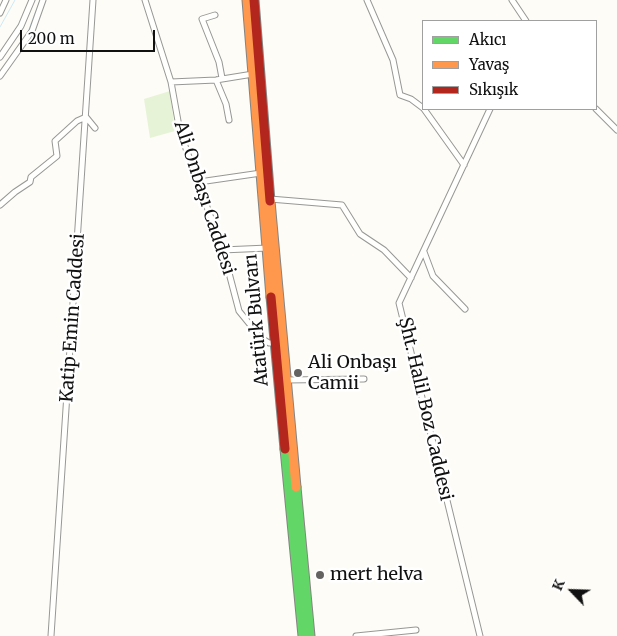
<!DOCTYPE html>
<html>
<head>
<meta charset="utf-8">
<style>
  body { margin:0 }
  #map { position:relative; width:617px; height:636px; overflow:hidden; background:#fdfcf7; font-family:Merriweather,serif }
  canvas { display:block }
  .legend { position:absolute; left:422px; top:20px; width:175px; height:90px; box-sizing:border-box; background:#fff; border:1px solid #a0a0a0; margin:0; padding:6px 9px; list-style:none; font-size:15px; color:#111 }
  .legend li { display:flex; align-items:center; gap:10px; height:25px }
  .legend b { width:25px; border:1px solid #a0a0a0 }
  .north { position:absolute; left:547px; top:566px; width:50px; height:50px; -webkit-text-stroke:4px #fff; paint-order:stroke; rotate:294deg; font-size:14px; font-weight:700; line-height:20px; text-align:center; color:#111 }
  .north::after { content:''; display:block; margin:auto; width:18px; height:22px; background:#111; clip-path:polygon(50% 0,100% 100%,50% 72%,0 100%) }
  .scale { position:absolute; left:20px; top:30px; width:135px; height:22px; box-sizing:border-box; border:2px solid #111; border-top:0; padding-left:6px; font-size:15px; line-height:18px; white-space:nowrap; color:#111; -webkit-text-stroke:4px #fff; paint-order:stroke }
</style>
</head>
<body>
<div id="map">
<canvas width="617" height="636"></canvas>
<ul class="legend">
<li><b style="height:6px;background:#63d668"></b>Akıcı</li>
<li><b style="height:6px;background:#ff974d"></b>Yavaş</li>
<li><b style="height:6px;background:#b3261e"></b>Sıkışık</li>
</ul>
<div class="north">K</div>
<div class="scale">200 m</div>
</div>
<script>
const ctx = document.querySelector('canvas').getContext('2d');
ctx.lineJoin = 'round';
function fill(path, color) { ctx.fillStyle = color; ctx.fill(path, 'evenodd'); }
function trace(path, color, width, dash) { ctx.strokeStyle = color; ctx.lineWidth = width; ctx.lineCap = dash ? 'butt' : 'round'; ctx.setLineDash(dash || []); ctx.stroke(path); }
function write(font, color, halo, rows, align = 'center') {
  ctx.font = font + ' Merriweather,serif'; ctx.lineWidth = 5; ctx.setLineDash([]); ctx.textBaseline = 'middle'; ctx.strokeStyle = halo; ctx.fillStyle = color; for (const [text, x, y, turn = 0] of rows) {
    ctx.save(); ctx.translate(x, y); ctx.rotate((+turn || 0) * Math.PI / 180); ctx.textAlign = isNaN(turn) ? turn : align; if (halo) ctx.strokeText(text, 0, 0); ctx.fillText(text, 0, 0); ctx.restore();
  }
}
const green = new Path2D(`
  M 170,91 L 175,131 L 150,138 L 144,99 Z`);
const stream = new Path2D(`
  M 0,27 L 15,0
  M 28,32 L 40,0`);
const street = new Path2D(`
  M 145,0 L 171,82 L 180,132 L 224,254 L 239,311 L 261,338 L 269,343 L 276,343
  M 367,0 L 393,60 L 400,95 L 411,99 L 423,108
  M 512,0 L 526,21
  M 0,13 L 6,0
  M 215,15 L 202,19 L 219,62 L 222,78
  M 0,57 L 21,26 L 32,0
  M 0,76 L 32,31 L 43,0
  M 216,80 L 226,104 L 229,120
  M 171,82 L 216,80 L 253,74
  M 424,109 L 464,165
  M 596,109 L 617,130
  M 199,182 L 261,173
  M 270,199 L 342,205 L 360,234 L 384,250 L 411,278
  M 0,205 L 15,192 L 30,182 L 31,177 L 57,156 L 55,141 L 77,121 L 86,117 L 95,128
  M 222,250 L 268,248
  M 424,252 L 433,276 L 465,309
  M 286,380 L 364,379
  M 51,636 L 93,0
  M 356,636 L 416,630
  M 480,636 L 399,303 L 490,109`);
const fast = new Path2D(`
  M 285,449 L 303,636
  M 296,487 L 310,636`);
const slow = new Path2D(`
  M 247,0 L 271,297
  M 270,201 L 296,487`);
const jam = new Path2D(`
  M 254,0 L 270,201
  M 271,297 L 285,449`);
const markers = [
  [298,373,5,"#646362"],
  [320,575,5,"#646362"]
];
const streetNames = [
  ["Ali Onbaşı Caddesi",204,198,72],
  ["Katip Emin Caddesi",73,318,-86],
  ["Atatürk Bulvarı",257,320,-95],
  ["Şht. Halil Boz Caddesi",425,409,77]
];
const poiNames = [
  ["Ali Onbaşı",308,363],
  ["Camii",308,384],
  ["mert helva",330,575]
];
fill(green, '#e7f3d7');
trace(stream, '#cde8f7', 1);
trace(street, '#979795', 7);
trace(fast, '#858482', 11);
trace(slow, '#858482', 11);
trace(jam, '#858482', 11);
trace(street, '#fffffe', 5);
trace(fast, '#63d668', 9);
trace(slow, '#ff974d', 9);
trace(jam, '#b3261e', 9);
for (const [x, y, r, color] of markers) { const dot = new Path2D(); dot.arc(x, y, r, 0, 2 * Math.PI); ctx.fillStyle = color; ctx.fill(dot); trace(dot, '#fff', 2); }
write('18px', '#111', '#fff', streetNames);
write('18px', '#111', '#fff', poiNames, 'left');
</script>
</body>
</html>
